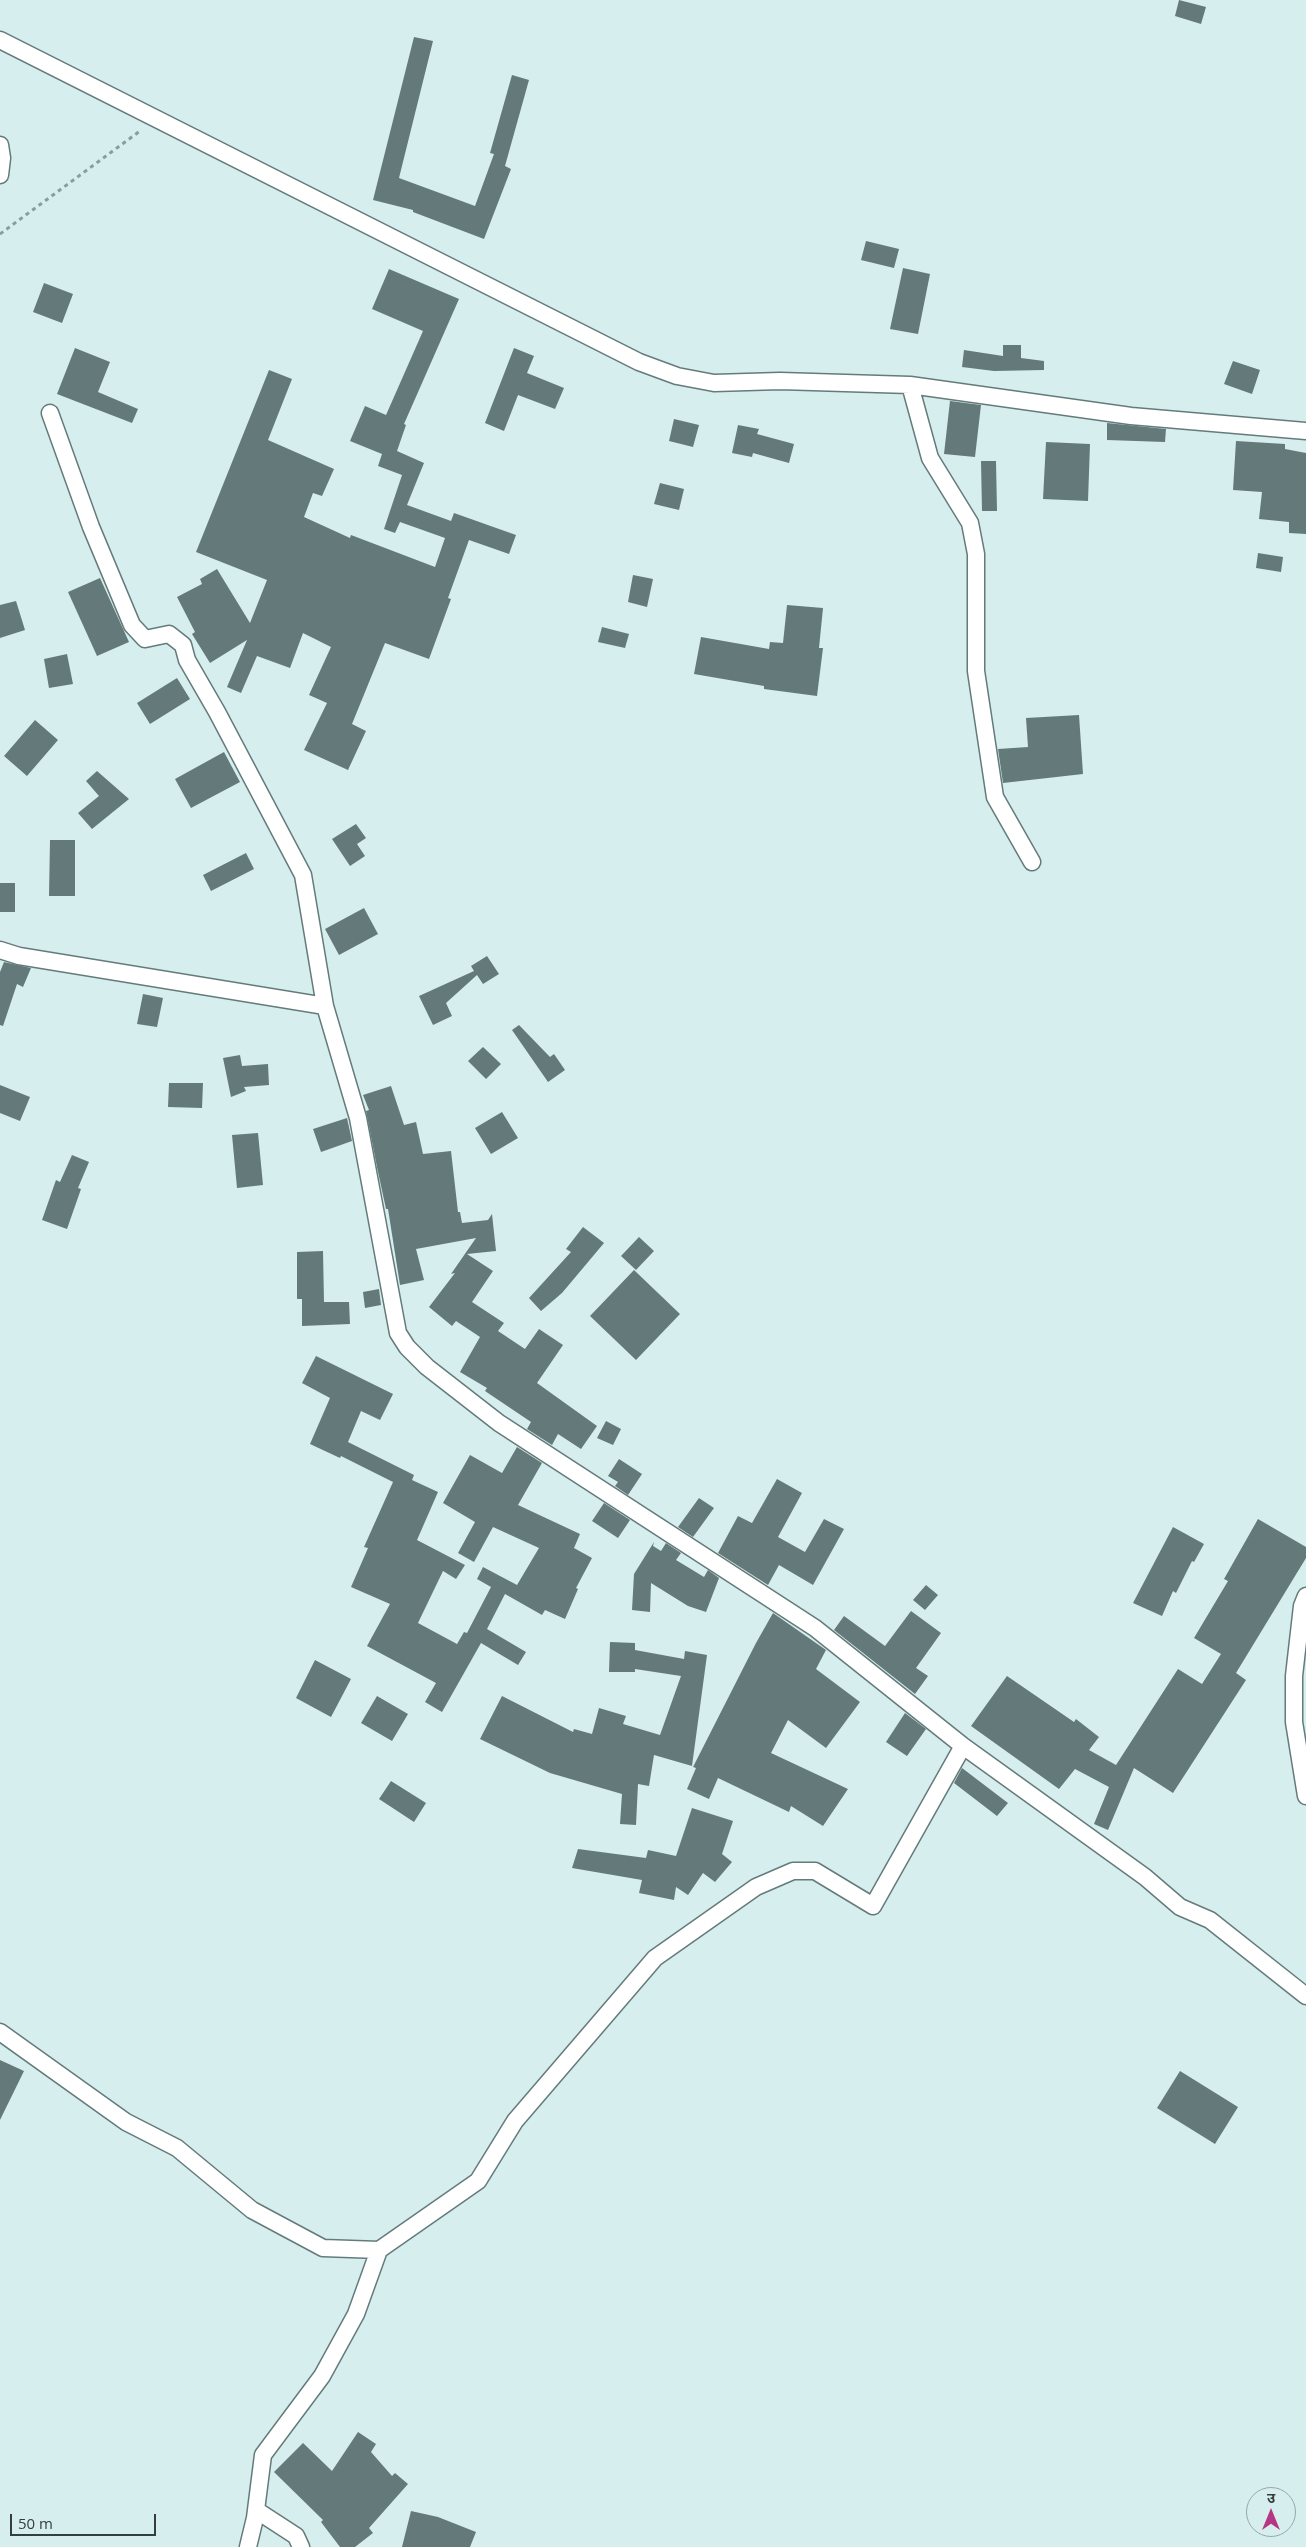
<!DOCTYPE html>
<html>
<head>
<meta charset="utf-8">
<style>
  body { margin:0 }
  #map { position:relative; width:1306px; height:2547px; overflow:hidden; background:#d6eeee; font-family:"Open Sans","Noto Sans Devanagari",sans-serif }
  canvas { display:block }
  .north { position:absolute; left:1246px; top:2487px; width:50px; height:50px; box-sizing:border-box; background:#d6eeee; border:1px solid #96a8a8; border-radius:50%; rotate:0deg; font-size:14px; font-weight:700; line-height:20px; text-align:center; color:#353e3e }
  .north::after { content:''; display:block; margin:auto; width:18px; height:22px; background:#b63683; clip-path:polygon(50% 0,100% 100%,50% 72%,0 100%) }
  .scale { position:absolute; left:10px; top:2514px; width:146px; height:22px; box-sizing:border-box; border:2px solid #353e3e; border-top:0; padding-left:6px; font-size:15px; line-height:18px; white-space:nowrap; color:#353e3e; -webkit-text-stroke:4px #d6eeee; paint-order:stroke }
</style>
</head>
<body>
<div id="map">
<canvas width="1306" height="2547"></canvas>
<div class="north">उ</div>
<div class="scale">50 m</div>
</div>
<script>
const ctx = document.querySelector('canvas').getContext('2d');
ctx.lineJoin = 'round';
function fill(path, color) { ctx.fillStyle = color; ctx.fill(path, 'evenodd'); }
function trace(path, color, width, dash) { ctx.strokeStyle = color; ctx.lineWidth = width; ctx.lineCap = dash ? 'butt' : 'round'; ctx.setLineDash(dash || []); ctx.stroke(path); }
const building = new Path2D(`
  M 1179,0 L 1206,7 L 1201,24 L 1175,16 Z
  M 414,37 L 433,41 L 399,178 L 475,206 L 494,154 L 490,153 L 512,75 L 529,80 L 505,166 L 511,169 L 484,239 L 413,212 L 413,210 L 373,200 Z
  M 866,241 L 899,249 L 894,268 L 861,260 Z
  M 903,268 L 930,274 L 918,334 L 890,329 Z
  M 389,269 L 459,299 L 404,424 L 406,425 L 397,451 L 424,463 L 407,505 L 451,521 L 454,513 L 516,535 L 509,554 L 469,540 L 448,598 L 451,599 L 429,659 L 385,643 L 352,724 L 366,731 L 348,770 L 304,750 L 327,703 L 309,695 L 331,647 L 303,633 L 290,668 L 257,656 L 241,693 L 227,687 L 247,640 L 210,663 L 192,634 L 195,632 L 177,597 L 202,584 L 200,579 L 217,569 L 250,623 L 267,580 L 196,552 L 269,370 L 292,379 L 268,440 L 334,469 L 322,496 L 313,493 L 304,517 L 350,538 L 351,535 L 435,567 L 445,538 L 400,522 L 395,533 L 384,529 L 402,475 L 378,466 L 382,454 L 350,441 L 365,406 L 386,415 L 423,331 L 372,309 Z
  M 44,283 L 73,294 L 62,323 L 33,312 Z
  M 1003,345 L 1021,345 L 1021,358 L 1044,361 L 1044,370 L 994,371 L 962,367 L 964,350 L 1003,356 Z
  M 75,348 L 110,362 L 98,392 L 138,409 L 132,423 L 57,394 Z
  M 514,348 L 534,356 L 527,373 L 564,388 L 555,409 L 518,395 L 504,431 L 485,423 Z
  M 1233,361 L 1260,370 L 1252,394 L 1224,384 Z
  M 950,401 L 981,405 L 975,457 L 944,454 Z
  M 674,419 L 699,425 L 693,447 L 669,441 Z
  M 1107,423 L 1166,429 L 1165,442 L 1107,440 Z
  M 738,425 L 759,429 L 757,434 L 794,444 L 789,463 L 753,453 L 752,457 L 732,453 Z
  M 1236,441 L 1285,444 L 1285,449 L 1306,453 L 1306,534 L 1289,533 L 1289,522 L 1259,519 L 1262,492 L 1233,490 Z
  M 1046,442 L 1090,444 L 1088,501 L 1043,499 Z
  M 981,461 L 996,461 L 997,511 L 982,511 Z
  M 660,483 L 684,489 L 679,510 L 654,504 Z
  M 1258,553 L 1283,557 L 1281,572 L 1256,568 Z
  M 633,575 L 653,579 L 647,607 L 628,602 Z
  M 100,578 L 129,642 L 97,656 L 68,592 Z
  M 16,601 L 25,630 L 0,638 L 0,605 Z
  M 787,605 L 823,608 L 819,648 L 823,648 L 817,696 L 764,689 L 764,686 L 694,674 L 701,637 L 769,649 L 770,642 L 783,643 Z
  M 602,627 L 629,634 L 625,648 L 598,642 Z
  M 67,654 L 73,684 L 49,688 L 44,659 Z
  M 177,678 L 190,699 L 150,724 L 137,703 Z
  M 1079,715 L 1083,774 L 1003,783 L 998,749 L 1028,747 L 1026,718 Z
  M 35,720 L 58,740 L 27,776 L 4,756 Z
  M 224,752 L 240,782 L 191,808 L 175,779 Z
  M 97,771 L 129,799 L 92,829 L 78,813 L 99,796 L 86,781 Z
  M 356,824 L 366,838 L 357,844 L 365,856 L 350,866 L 332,839 Z
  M 50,840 L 75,840 L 75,896 L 49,896 Z
  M 246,853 L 254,869 L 211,891 L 203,875 Z
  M 0,883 L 15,883 L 15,912 L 0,912 Z
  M 364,908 L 378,934 L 339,955 L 325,929 Z
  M 487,956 L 499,974 L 483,984 L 477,975 L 446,1003 L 452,1016 L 433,1025 L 419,996 L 474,971 L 471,966 Z
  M 4,962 L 31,968 L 23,987 L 17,984 L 3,1026 L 0,1025 L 0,972 Z
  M 143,994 L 163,998 L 157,1027 L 137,1024 Z
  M 519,1025 L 550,1057 L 554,1054 L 565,1070 L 548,1082 L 512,1030 Z
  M 483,1047 L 501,1064 L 486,1079 L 468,1061 Z
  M 240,1055 L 242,1066 L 268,1064 L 269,1085 L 244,1087 L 246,1091 L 231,1097 L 223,1058 Z
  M 169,1083 L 203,1083 L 202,1108 L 168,1107 Z
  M 0,1085 L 30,1097 L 20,1121 L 0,1113 Z
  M 391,1086 L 404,1125 L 416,1122 L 423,1154 L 451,1151 L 458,1212 L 460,1212 L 462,1223 L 488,1220 L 492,1214 L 496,1251 L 467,1254 L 493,1271 L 472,1302 L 504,1323 L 498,1331 L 525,1349 L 539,1329 L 563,1345 L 537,1383 L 597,1426 L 581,1449 L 558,1434 L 552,1445 L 527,1429 L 531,1422 L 485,1391 L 487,1388 L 460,1372 L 480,1337 L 456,1321 L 452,1326 L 429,1307 L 455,1273 L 451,1274 L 476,1238 L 416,1249 L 424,1280 L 400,1285 L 388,1209 L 386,1209 L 377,1167 L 366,1111 L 369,1110 L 363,1095 Z
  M 502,1112 L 518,1138 L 491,1154 L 475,1128 Z
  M 347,1118 L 352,1141 L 321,1152 L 313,1129 Z
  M 258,1133 L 263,1185 L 237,1188 L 232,1135 Z
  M 72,1155 L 89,1162 L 78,1188 L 81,1189 L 67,1229 L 42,1220 L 56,1180 L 60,1182 Z
  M 583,1227 L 604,1243 L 562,1293 L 541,1311 L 529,1298 L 571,1252 L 566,1249 Z
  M 639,1237 L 654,1251 L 636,1270 L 621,1256 Z
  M 323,1251 L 324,1302 L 349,1302 L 350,1324 L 302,1326 L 302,1299 L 297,1299 L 297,1252 Z
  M 634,1270 L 680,1314 L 636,1360 L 590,1316 Z
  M 379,1289 L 381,1305 L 365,1308 L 363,1292 Z
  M 316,1356 L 393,1394 L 380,1420 L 361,1411 L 348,1442 L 414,1475 L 412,1480 L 438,1492 L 417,1540 L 465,1565 L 456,1579 L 443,1571 L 418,1623 L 457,1644 L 464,1632 L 467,1633 L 491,1587 L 477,1579 L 483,1567 L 517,1585 L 539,1548 L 493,1527 L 474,1562 L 458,1553 L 475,1522 L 443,1503 L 470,1455 L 502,1473 L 517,1447 L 542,1463 L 518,1505 L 580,1534 L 574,1548 L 592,1558 L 576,1588 L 578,1589 L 565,1619 L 545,1610 L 542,1615 L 505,1594 L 487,1629 L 526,1652 L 518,1665 L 481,1643 L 442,1712 L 425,1702 L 436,1683 L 367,1646 L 390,1604 L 351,1587 L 368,1548 L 364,1547 L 393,1482 L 341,1456 L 340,1458 L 310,1444 L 330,1398 L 302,1383 Z
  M 606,1421 L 621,1429 L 613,1445 L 597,1438 Z
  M 619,1459 L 642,1474 L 628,1495 L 615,1486 L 618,1482 L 608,1476 Z
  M 777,1479 L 802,1493 L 778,1537 L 805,1552 L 824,1519 L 844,1529 L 813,1585 L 779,1565 L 768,1585 L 718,1553 L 738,1516 L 752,1523 Z
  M 699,1498 L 714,1508 L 693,1537 L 678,1527 Z
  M 604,1503 L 630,1520 L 618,1538 L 592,1521 Z
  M 1258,1519 L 1306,1547 L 1306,1558 L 1236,1673 L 1246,1680 L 1173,1793 L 1134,1768 L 1108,1830 L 1094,1824 L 1109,1787 L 1075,1769 L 1059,1789 L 971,1726 L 1007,1676 L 1074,1722 L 1076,1719 L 1099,1737 L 1089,1750 L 1116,1765 L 1178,1669 L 1202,1684 L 1221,1654 L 1194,1638 L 1228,1581 L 1224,1579 Z
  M 1173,1527 L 1204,1544 L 1194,1562 L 1192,1561 L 1176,1593 L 1173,1591 L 1162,1616 L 1133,1603 Z
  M 654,1542 L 653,1546 L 661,1551 L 666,1543 L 681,1553 L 676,1560 L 704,1577 L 708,1570 L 719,1578 L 706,1612 L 688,1606 L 651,1583 L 650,1612 L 632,1610 L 634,1574 Z
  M 926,1585 L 938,1595 L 925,1610 L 913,1600 Z
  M 911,1611 L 941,1633 L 916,1668 L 928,1676 L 915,1694 L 834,1630 L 844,1616 L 885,1646 Z
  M 773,1613 L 826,1650 L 816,1669 L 860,1702 L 826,1748 L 788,1720 L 771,1753 L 848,1789 L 823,1826 L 791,1806 L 789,1812 L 718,1778 L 709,1799 L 687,1789 L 696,1768 L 693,1767 L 756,1643 Z
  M 610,1642 L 635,1643 L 635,1650 L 684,1659 L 685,1651 L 707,1655 L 692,1766 L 654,1755 L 649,1786 L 638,1784 L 636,1825 L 620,1824 L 622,1794 L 550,1773 L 480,1739 L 502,1696 L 573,1732 L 574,1729 L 592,1734 L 599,1708 L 626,1716 L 623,1724 L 660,1735 L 681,1676 L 635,1669 L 635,1672 L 609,1672 Z
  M 315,1660 L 351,1679 L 331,1717 L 296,1698 Z
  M 377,1696 L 408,1714 L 392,1741 L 361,1723 Z
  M 905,1713 L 926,1729 L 907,1756 L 886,1742 Z
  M 962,1768 L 1008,1803 L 997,1816 L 954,1783 Z
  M 391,1781 L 426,1803 L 414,1822 L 379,1799 Z
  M 692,1808 L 733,1821 L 722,1854 L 732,1862 L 715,1882 L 703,1873 L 688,1895 L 676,1887 L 674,1900 L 639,1893 L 642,1880 L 572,1868 L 578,1849 L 646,1858 L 648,1850 L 676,1856 Z
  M 0,2060 L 24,2071 L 0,2120 Z
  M 1180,2071 L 1238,2107 L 1215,2144 L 1157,2108 Z
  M 358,2432 L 376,2444 L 371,2452 L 392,2476 L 395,2473 L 408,2484 L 369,2528 L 373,2533 L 355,2547 L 340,2547 L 321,2522 L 323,2520 L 274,2472 L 303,2443 L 332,2471 Z
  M 411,2511 L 438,2517 L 476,2532 L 470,2547 L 402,2547 Z`);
const path = new Path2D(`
  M 0,234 L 140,131`);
const minor = new Path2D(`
  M 0,40 L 639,362 L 677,376 L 714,383 L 780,381 L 910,385 L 1131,416 L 1306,431
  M 0,145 L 2,158 L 0,175
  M 910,385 L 930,458 L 970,523 L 976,554 L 976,671 L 995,797 L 1032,862
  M 50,413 L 91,527 L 132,625 L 145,639 L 169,634 L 183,645 L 187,660 L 217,712 L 303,875 L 325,1006 L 358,1118 L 398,1333 L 407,1347 L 427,1367 L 499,1423 L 815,1628 L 963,1746 L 1145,1877 L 1180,1907 L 1210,1920 L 1306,1996
  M 0,950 L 19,956 L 325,1006
  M 1306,1596 L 1302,1606 L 1294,1676 L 1294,1722 L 1306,1796
  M 0,2032 L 126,2122 L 177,2148 L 252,2210 L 323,2248 L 379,2250
  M 256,2510 L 296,2536 L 301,2547
  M 248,2547 L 255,2518 L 263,2455 L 322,2376 L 356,2314 L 379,2250 L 478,2181 L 515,2121 L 655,1958 L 756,1887 L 793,1871 L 815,1871 L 873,1906 L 963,1746`);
fill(building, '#647a7a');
trace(minor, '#657b7b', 19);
trace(path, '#8b9c9c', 3, [4, 4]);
trace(minor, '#fff', 16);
</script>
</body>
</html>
